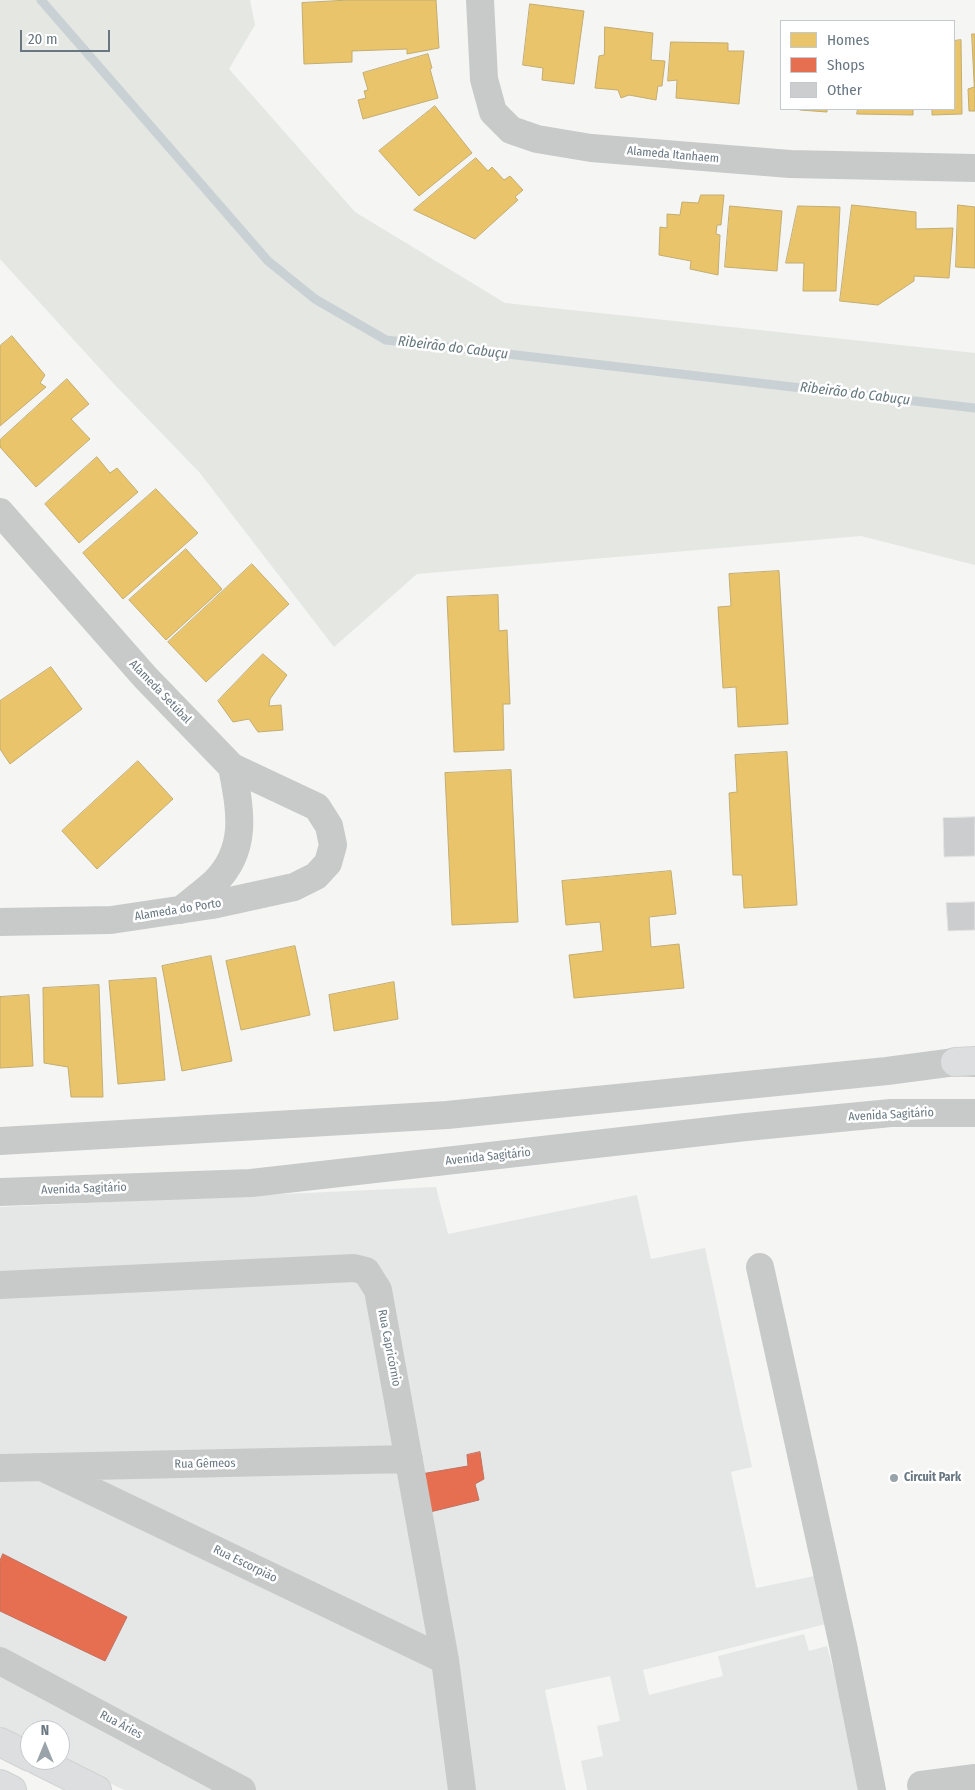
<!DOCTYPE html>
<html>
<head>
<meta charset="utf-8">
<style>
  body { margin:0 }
  #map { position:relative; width:975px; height:1790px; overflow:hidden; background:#f5f5f4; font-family:"Fira Sans Condensed",sans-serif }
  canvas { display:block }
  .legend { position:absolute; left:780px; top:20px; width:175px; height:90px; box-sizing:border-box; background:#fff; border:1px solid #c3c9cd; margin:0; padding:6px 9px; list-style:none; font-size:15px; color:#687782 }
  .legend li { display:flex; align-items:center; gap:10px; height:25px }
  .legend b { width:25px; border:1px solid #c3c9cd }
  .north { position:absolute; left:20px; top:1720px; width:50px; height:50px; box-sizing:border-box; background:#fff; border:1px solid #c3c9cd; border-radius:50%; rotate:0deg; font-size:14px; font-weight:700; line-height:20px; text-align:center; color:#687782 }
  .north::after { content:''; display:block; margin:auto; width:18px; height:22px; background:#99a3aa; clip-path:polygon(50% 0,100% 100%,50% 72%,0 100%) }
  .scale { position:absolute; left:20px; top:30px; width:90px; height:22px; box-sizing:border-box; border:2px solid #687782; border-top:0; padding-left:6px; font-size:15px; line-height:18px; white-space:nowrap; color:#687782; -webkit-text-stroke:4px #fff; paint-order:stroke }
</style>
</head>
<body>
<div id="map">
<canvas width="975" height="1790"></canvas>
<ul class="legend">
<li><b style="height:14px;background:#e9c46a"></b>Homes</li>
<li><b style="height:14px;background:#e76f51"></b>Shops</li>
<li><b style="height:14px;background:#cccdce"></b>Other</li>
</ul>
<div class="north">N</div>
<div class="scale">20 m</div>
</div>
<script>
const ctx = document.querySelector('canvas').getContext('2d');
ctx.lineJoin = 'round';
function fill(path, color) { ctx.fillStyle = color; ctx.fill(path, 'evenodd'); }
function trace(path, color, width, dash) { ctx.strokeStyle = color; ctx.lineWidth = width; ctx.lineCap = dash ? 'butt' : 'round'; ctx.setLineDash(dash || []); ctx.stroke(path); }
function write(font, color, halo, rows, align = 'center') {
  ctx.font = font + ' "Fira Sans Condensed",sans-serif'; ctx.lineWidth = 5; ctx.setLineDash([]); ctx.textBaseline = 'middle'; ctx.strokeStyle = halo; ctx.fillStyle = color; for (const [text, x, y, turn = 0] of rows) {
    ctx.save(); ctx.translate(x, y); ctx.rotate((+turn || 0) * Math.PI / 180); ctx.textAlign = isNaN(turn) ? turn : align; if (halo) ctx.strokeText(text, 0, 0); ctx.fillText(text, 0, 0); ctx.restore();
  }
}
const built = new Path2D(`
  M 436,1187 L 448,1234 L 637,1195 L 651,1259 L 705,1248 L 752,1467 L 731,1472 L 756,1588 L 819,1575 L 826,1624 L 643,1670 L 649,1695 L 723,1676 L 718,1656 L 804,1634 L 809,1651 L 827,1646 L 865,1790 L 587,1790 L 581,1761 L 603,1756 L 597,1726 L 620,1721 L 610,1676 L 545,1690 L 566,1790 L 124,1790 L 60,1759 L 60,1730 L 30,1730 L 30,1744 L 0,1729 L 0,1207 Z`);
const green = new Path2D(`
  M 0,0 L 250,0 L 255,25 L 229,69 L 355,212 L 505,303 L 975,353 L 975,565 L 861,536 L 417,574 L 334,647 L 200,473 L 114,384 L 0,259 Z`);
const homes = new Path2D(`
  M 349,0 L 436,0 L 439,48 L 407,54 L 407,49 L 352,51 L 352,62 L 304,64 L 302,3 Z
  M 530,4 L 584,11 L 574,84 L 542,80 L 543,68 L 523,65 Z
  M 605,27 L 653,33 L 651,60 L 665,61 L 662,86 L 658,86 L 656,100 L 629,95 L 621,98 L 618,90 L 595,88 L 599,56 L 604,55 Z
  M 972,34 L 975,34 L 975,111 L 969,111 L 968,89 L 974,87 Z
  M 961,40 L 962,114 L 932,115 L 932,109 L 954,109 L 954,41 Z
  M 671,42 L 728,43 L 728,51 L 744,51 L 739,104 L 676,98 L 677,80 L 668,81 Z
  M 428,54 L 432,68 L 430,69 L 438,98 L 363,119 L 358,100 L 366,98 L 364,91 L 368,90 L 363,73 Z
  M 435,106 L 472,153 L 419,196 L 379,151 Z
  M 800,109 L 827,109 L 827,112 L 800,110 Z
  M 858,109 L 913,109 L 913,115 L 857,114 Z
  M 476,158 L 488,171 L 492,167 L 504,180 L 510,176 L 523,190 L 515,197 L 518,200 L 475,239 L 414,210 Z
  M 701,195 L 724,195 L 721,225 L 717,225 L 716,234 L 720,235 L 718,275 L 690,269 L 691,261 L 659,255 L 660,227 L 667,228 L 667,214 L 680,215 L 682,202 L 698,203 Z
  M 852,205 L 916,212 L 916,229 L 953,228 L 949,278 L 914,276 L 914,281 L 878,305 L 840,301 Z
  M 958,205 L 975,207 L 975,268 L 956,267 Z
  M 730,206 L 782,211 L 777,271 L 725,267 Z
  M 798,206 L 840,207 L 836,291 L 803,291 L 804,263 L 786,263 Z
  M 12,336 L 45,375 L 40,383 L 46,387 L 0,426 L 0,346 Z
  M 67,379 L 89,404 L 71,419 L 90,439 L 36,487 L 0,447 L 0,440 Z
  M 97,457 L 110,473 L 117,468 L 138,492 L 79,543 L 45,504 Z
  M 156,489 L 198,533 L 123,599 L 83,553 Z
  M 186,549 L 222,589 L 166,640 L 129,600 Z
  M 252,564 L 289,604 L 206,682 L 168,642 Z
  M 779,571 L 788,724 L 738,727 L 736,687 L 723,688 L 718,607 L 731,606 L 729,574 Z
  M 498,595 L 499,631 L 507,630 L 510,704 L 503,704 L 504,750 L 454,752 L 447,597 Z
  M 263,654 L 287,675 L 270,699 L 269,706 L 281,705 L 283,730 L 258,732 L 249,719 L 233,722 L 218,701 Z
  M 51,667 L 82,709 L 10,764 L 0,749 L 0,701 Z
  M 787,752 L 797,905 L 744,908 L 742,875 L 733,875 L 729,793 L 737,792 L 735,755 Z
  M 138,761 L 173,799 L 97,869 L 62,831 Z
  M 511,770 L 518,922 L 452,925 L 445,773 Z
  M 671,871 L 676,914 L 649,917 L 651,947 L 679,944 L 684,988 L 574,998 L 569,955 L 603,951 L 600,922 L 566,925 L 562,881 Z
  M 295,946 L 310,1015 L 241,1030 L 226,961 Z
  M 211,956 L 232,1061 L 182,1071 L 162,966 Z
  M 156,978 L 165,1080 L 118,1084 L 109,981 Z
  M 394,982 L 398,1019 L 334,1031 L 329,995 Z
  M 99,985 L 103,1097 L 71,1097 L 68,1067 L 44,1063 L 43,988 Z
  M 29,995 L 33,1066 L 0,1068 L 0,997 Z`);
const shops = new Path2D(`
  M 480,1452 L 484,1479 L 475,1484 L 479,1500 L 430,1512 L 421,1474 L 468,1466 L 467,1455 Z
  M 3,1554 L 127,1617 L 105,1661 L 0,1611 L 0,1561 Z`);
const stream = new Path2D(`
  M 41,0 L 268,261 L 315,299 L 386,340 L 975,408`);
const building = new Path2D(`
  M 975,817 L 975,856 L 944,857 L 943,818 Z
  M 975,902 L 975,930 L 948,931 L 946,903 Z`);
const minor = new Path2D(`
  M 480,0 L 484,79 L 493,112 L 511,130 L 537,139 L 591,148 L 790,164 L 975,168
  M 0,512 L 145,677 L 232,767 L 317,807 L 329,826 L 333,845 L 328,863 L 316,876 L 294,887 L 212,905 L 111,920 L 0,922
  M 181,910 C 192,901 204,892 214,883 C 249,849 240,809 232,767
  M 0,1141 L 447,1115 L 887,1071 L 955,1062 L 975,1063
  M 0,1192 L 251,1183 L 746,1127 L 891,1113 L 975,1113
  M 760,1267 L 843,1645 L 872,1790
  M 0,1285 L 354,1268 L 366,1271 L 378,1290 L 445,1660 L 462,1790
  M 0,1468 L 409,1459
  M 44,1468 L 445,1660
  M 0,1661 L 242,1790
  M 921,1785 L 975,1778`);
const major = new Path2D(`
  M 955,1062 L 975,1061
  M 0,1742 L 30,1757
  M 37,1760 L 97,1790
  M 0,1784 L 12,1790`);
const markers = [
  [894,1478,5,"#99a3aa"]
];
const streetNames = [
  ["Alameda Itanhaem",673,155,5],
  ["Alameda Setúbal",160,692,46],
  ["Alameda do Porto",178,910,-9],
  ["Avenida Sagitário",891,1115,-3],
  ["Avenida Sagitário",488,1157,-6],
  ["Avenida Sagitário",84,1189,-2],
  ["Rua Capricórnio",389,1348,79],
  ["Rua Gêmeos",205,1464,-1],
  ["Rua Escorpião",245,1564,26],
  ["Rua Áries",121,1725,28]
];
const poiNames = [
  ["Circuit Park",904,1478]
];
const waterNames = [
  ["Ribeirão do Cabuçu",453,348,7],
  ["Ribeirão do Cabuçu",855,394,7]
];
fill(built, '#e5e7e7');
fill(green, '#e4e7e2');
fill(homes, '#e9c46a');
trace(homes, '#c2ad71', 1);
fill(shops, '#e76f51');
trace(shops, '#c17160', 1);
trace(stream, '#cad1d4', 9);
fill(building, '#cccdce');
trace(building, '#e4e4e4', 1);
trace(major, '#d1d2d2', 30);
trace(minor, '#c8caca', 28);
trace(major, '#dddedf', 28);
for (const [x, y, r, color] of markers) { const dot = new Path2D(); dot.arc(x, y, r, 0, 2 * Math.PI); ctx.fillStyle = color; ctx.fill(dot); trace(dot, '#fff', 2); }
write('12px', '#687782', '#fff', streetNames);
write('bold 12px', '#687782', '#fff', poiNames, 'left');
write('italic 14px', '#64777e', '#fff', waterNames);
</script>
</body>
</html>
